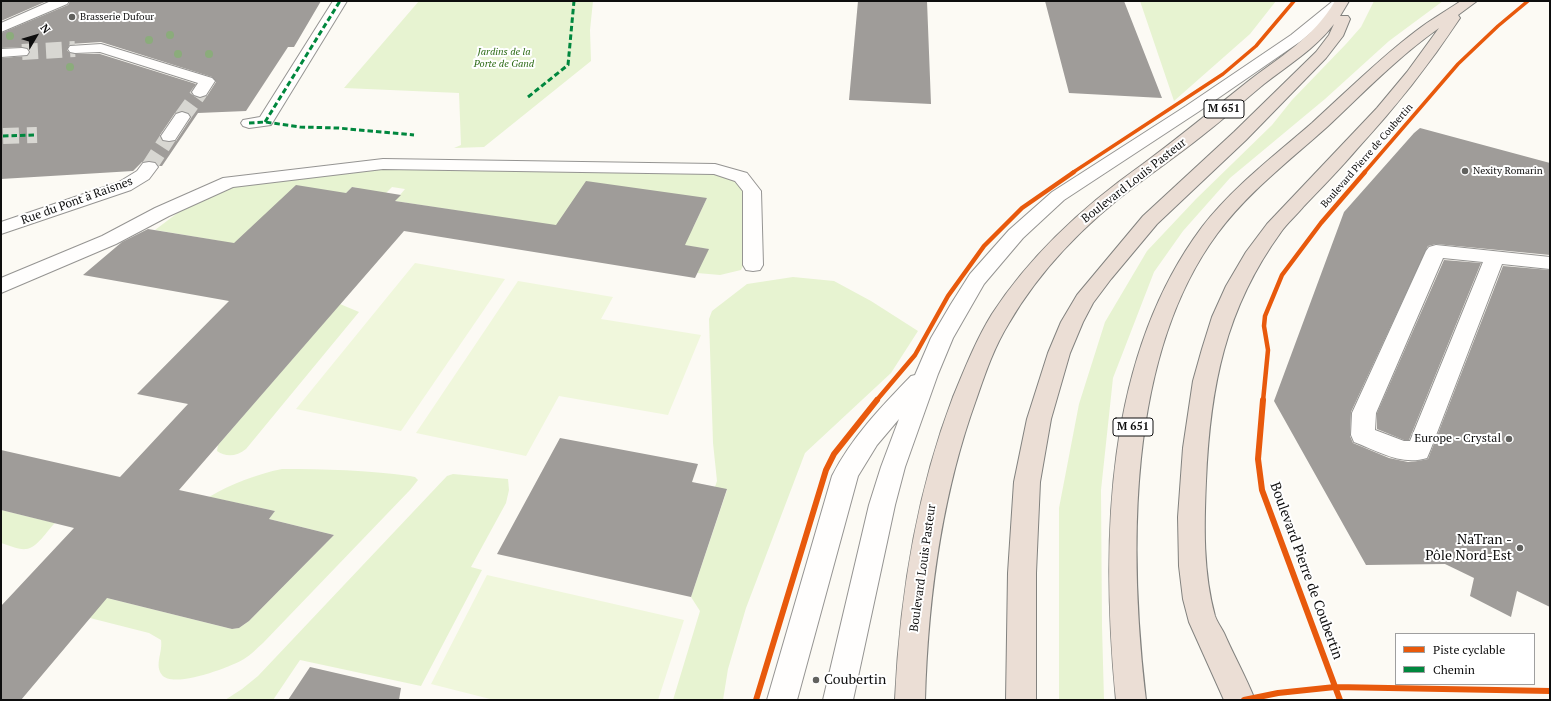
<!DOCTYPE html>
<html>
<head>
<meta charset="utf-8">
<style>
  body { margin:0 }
  #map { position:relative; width:1551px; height:701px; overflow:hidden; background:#fcfaf4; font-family:"PT Serif",serif }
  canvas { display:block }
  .frame { position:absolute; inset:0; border:2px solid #0e0e0e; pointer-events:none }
  .legend { position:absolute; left:1395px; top:633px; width:140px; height:52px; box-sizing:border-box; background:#fff; border:1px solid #9f9f9f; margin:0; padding:5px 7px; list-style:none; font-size:12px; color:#0e0e0e }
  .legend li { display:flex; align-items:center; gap:8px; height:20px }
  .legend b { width:20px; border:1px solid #9f9f9f }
  .north { position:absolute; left:16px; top:16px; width:40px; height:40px; -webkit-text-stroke:3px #fff; paint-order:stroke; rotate:52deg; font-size:11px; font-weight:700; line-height:16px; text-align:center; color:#0e0e0e }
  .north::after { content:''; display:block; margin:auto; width:14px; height:18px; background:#0e0e0e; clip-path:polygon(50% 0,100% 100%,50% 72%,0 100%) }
</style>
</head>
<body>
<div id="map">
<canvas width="1551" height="701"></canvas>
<div class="frame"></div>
<ul class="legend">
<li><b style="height:5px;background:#e8590c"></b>Piste cyclable</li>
<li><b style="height:5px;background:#00873e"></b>Chemin</li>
</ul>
<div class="north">N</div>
</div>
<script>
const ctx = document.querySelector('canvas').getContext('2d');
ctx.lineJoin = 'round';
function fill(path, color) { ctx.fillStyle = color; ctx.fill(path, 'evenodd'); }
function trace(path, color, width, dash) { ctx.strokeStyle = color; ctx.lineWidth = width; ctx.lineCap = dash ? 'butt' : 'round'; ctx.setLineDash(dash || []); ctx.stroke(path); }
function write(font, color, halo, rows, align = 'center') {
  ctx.font = font + ' "PT Serif",serif'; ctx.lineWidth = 4; ctx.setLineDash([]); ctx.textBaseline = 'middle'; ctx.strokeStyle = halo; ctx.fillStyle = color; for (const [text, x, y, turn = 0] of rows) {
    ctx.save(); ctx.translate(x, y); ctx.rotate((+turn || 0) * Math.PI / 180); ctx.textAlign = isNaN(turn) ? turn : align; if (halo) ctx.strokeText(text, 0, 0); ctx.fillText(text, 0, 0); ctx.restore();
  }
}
const green = new Path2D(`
  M 419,1 L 593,1 L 590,30 L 591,61 L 484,147 L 454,148 L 461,145 L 459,93 L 344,88 Z
  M 1140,1 L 1276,1 L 1250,34 L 1174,101 Z
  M 1374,1 L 1443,1 L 1389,41 L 1325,99 L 1230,178 L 1183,231 L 1154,272 L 1113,378 L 1101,490 L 1102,626 L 1104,700 L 1059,700 L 1059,508 L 1079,404 L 1105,322 L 1147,251 L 1196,199 L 1272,125 L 1292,100 L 1346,44 L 1361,27 Z
  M 455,167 L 723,174 L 735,179 L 745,189 L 745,262 L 741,270 L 720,275 L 697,273 L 708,249 L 651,240 L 693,228 L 707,198 L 590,231 L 395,201 L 405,189 L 392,187 L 381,198 L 354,194 L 359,188 L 352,187 L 346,193 L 315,269 L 220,241 L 155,230 L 192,202 L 203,196 L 239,185 L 375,169 Z
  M 793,277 L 834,281 L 871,301 L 918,331 L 891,373 L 805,453 L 746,608 L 728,669 L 723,700 L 673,700 L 700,611 L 691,597 L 727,490 L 715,487 L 717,481 L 713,443 L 709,319 L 712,311 L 747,284 Z
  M 340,304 L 359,312 L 246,449 C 237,456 227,458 217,451 L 218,445 Z
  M 282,469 C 325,469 367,470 410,476 L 415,477 L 418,480 L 410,490 L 263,643 C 257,648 251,655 244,659 C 231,667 173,689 162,675 C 154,665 163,652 161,640 L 149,633 L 90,618 L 87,593 L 232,629 L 239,628 L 249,621 L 334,535 L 269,519 L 275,511 L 209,497 C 231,484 257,474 282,469 Z
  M 453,474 L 508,479 L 509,490 L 506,503 L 471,567 L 482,570 L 421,686 L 300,660 L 273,700 L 225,700 L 242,689 L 258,676 L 447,476 Z
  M 1,510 L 55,523 C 47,531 37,548 26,549 C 19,550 8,545 1,543 Z`);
const pitch = new Path2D(`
  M 415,263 L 505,279 L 401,431 L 296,409 Z
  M 518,281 L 613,297 L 601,319 L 701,335 L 668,415 L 559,396 L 526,456 L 416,433 Z
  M 487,575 L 684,620 L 658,700 L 494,700 L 431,684 Z`);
const building = new Path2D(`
  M 1,1 L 47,1 L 1,21 Z
  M 70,1 L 321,1 L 294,47 L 288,47 L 246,111 L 198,113 L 162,166 L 159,166 L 155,162 L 149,161 L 142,162 L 133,171 L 1,179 L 1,58 L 27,56 L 30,53 L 28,48 L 22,47 L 1,48 L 1,33 L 68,5 ZM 101,42 L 212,77 L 216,82 L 207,96 L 200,98 L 194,96 L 191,93 L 196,84 L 100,54 L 75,54 L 70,53 L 67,50 L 70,44 ZM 182,111 L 188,113 L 191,118 L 176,141 L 169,142 L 163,141 L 160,135 L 175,113 Z
  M 858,1 L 927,1 L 931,104 L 849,100 Z
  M 1045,1 L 1124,1 L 1162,98 L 1069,93 Z
  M 1420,128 L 1550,163 L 1550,255 L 1436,244 L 1428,246 L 1351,412 L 1350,436 L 1353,443 L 1389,458 L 1408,462 L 1418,461 L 1428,459 L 1503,266 L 1550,270 L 1550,607 L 1517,591 L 1511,617 L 1470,596 L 1474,578 L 1445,564 L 1366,565 L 1274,401 L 1344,212 L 1414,133 Z
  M 586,181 L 707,198 L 685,245 L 709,249 L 695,278 L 404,231 L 179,490 L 275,511 L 269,519 L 334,535 L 249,621 L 239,628 L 232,629 L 107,598 L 21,700 L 1,700 L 1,606 L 74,528 L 1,510 L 1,450 L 120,477 L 188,404 L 137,394 L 229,301 L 83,275 L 122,242 L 148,229 L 234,243 L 296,185 L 346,193 L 352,187 L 401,195 L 395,201 L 556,225 Z
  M 1444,260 L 1481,263 L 1409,440 L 1404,440 L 1377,429 L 1377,413 Z
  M 560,438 L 698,464 L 692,482 L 727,489 L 691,597 L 497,554 Z
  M 310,667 L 401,688 L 399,700 L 288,700 Z`);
const minorTunnel = new Path2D(`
  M 22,52 L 75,49
  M 182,117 L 200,92
  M 3,136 L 37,135
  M 149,167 L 169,136`);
const minor = new Path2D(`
  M 51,1 L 69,1 L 67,4 L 1,32 L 1,23 Z
  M 333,1 L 347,1 L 271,125 L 249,128 L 243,126 L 241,123 L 243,120 L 260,117 Z
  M 1333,1 L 1348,1 L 1301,41 L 1198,112 L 1064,200 L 1023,238 L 984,284 L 953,338 L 938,374 L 905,467 L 895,505 L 853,700 L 823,700 L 869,505 L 881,467 L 899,419 L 877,445 L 858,476 L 797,700 L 767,700 L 832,476 C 852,437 881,407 911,376 L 915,375 L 931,338 L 951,304 L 970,274 L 1009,230 L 1052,192 L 1186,106 L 1291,35 Z
  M 101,44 L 212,78 L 215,81 L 206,95 L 200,97 L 194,95 L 192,92 L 198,83 L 100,52 L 75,53 L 70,52 L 68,49 L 70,46 Z
  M 22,48 L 27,49 L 29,52 L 27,55 L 1,57 L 1,49 Z
  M 182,112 L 188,114 L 190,117 L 175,140 L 169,141 L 163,140 L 161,136 L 176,114 Z
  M 383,159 L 715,164 L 747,173 L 761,191 L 763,265 L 760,270 L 753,271 L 746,270 L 743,265 L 743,191 L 735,181 L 714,174 L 383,169 L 233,187 L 169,216 L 116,244 L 1,293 L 1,278 L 102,236 L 155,208 L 223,178 Z
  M 149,162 L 155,163 L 158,167 L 149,179 L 131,190 L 1,234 L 1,222 L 119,182 L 137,171 L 143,163 Z
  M 1436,245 L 1550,257 L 1550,269 L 1502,264 L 1430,451 L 1427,458 C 1401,466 1378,451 1354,442 L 1351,435 L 1352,413 L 1426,251 L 1429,247 ZM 1443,258 L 1483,262 L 1410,441 L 1404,441 L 1375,430 L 1376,413 Z`);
const highway = new Path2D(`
  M 1335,1 L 1349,1 L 1340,16 L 1348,16 L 1350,19 L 1343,36 L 1326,58 L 1246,140 L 1157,224 L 1111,279 L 1093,303 L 1083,322 L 1070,353 L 1051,419 L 1040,482 L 1036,573 L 1036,700 L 1006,700 L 1008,573 L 1014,482 L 1027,419 L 1048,353 L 1061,322 L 1077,295 L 1143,216 L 1234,132 L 1316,52 L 1329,35 L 1334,24 C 1315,49 1288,65 1264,84 C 1243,101 1224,119 1203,135 C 1182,152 1160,167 1139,183 C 1088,221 1041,268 1009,323 C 994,347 985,374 976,400 C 941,497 928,598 925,700 L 895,700 C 900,596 916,494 953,397 C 965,368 976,340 992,314 C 1031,254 1085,205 1143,164 C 1178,138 1212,110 1246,83 C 1279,57 1314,38 1335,1 Z
  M 1461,1 L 1477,1 L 1458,15 L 1460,18 C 1429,65 1395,108 1357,149 C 1340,169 1322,187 1304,206 C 1297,215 1287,223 1281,232 C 1225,309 1210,387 1206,481 C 1204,526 1203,572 1215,616 C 1217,622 1221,627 1224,633 C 1234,656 1246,677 1255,700 L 1224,700 L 1189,622 L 1183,599 L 1179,566 L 1178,517 L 1183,448 L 1193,381 L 1202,349 L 1212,317 L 1226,286 L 1246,252 L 1267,224 L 1377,108 L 1407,72 L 1439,28 C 1399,56 1363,93 1327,127 C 1289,161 1247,193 1217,234 C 1126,357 1129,555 1146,700 L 1116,700 C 1101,544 1104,358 1202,227 C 1233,187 1274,156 1312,123 C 1346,92 1379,59 1416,31 C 1430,20 1446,11 1461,1 Z`);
const quiet = new Path2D(`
  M 528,97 L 568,65 L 574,1
  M 265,122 L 340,1
  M 249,123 L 265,122 L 300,127 L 338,128 L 414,135
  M 3,136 L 37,135`);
const cyclewayFar2 = new Path2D(`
  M 1072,173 L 1223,74 L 1256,46 L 1294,1
  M 1364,173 L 1458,64 L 1498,26 L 1528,1`);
const cyclewayFar1 = new Path2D(`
  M 876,401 L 915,355 L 948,296 L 984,246 L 1022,208 L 1074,172
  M 1263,401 L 1268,350 L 1264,326 L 1265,316 L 1282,275 L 1321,223 L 1365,172`);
const cycleway = new Path2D(`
  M 1263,400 L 1258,459 L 1262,490 L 1340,700
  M 756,700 L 826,470 L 834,454 L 877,400
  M 1244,700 L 1278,693 L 1335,687 L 1550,691`);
const trees = [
  [170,35],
  [10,36],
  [149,40],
  [178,54],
  [209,54],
  [70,67]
];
const markers = [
  [72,17,4,"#61615e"],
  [1465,171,4,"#61615e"],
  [1509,439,4,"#61615e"],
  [1520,548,4,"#61615e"],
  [816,680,4,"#61615e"]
];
const farPoinames = [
  ["Brasserie Dufour",80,17],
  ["Nexity Romarin",1473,171]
];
const farParknames = [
  ["Jardins de la",504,52],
  ["Porte de Gand",504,64]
];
const farStreetnames = [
  ["Boulevard Pierre de Coubertin",1367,156,-49]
];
const shields = [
  [1224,109,40],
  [1133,427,40]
];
const shieldNames = [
  ["M 651",1224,109],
  ["M 651",1133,427]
];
const streetNames = [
  ["Boulevard Louis Pasteur",1134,181,-38],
  ["Rue du Pont à Raisnes",77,201,-20],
  ["Boulevard Louis Pasteur",923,568,-82]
];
const poiNames = [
  ["Europe - Crystal",1501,439]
];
const nearPoinames = [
  ["NaTran -",1512,540],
  ["Pôle Nord-Est",1512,556],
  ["Coubertin",824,680,"left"]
];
const nearStreetnames = [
  ["Boulevard Pierre de Coubertin",1306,571,70]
];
fill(green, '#e7f3d1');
fill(pitch, '#f0f7dc');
fill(building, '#9f9c99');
trace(minorTunnel, '#d8d7d2', 16, [16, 8]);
trace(minor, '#959492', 2);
trace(highway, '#82827f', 2);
fill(minor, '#fffefd');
fill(highway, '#ebded5');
trace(quiet, '#00873e', 3, [5.5, 3]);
trace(cyclewayFar2, '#e8590c', 3.5);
trace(cyclewayFar1, '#e8590c', 4.5);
trace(cycleway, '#e8590c', 6);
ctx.fillStyle = '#8bac7b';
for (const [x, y] of trees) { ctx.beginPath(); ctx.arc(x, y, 4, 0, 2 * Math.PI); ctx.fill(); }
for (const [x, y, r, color] of markers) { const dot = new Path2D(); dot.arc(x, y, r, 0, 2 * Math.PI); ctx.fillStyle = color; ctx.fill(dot); trace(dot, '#fff', 1.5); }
write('10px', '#0e0e0e', '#fff', farPoinames, 'left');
write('italic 10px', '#2f6c18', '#fff', farParknames);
write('10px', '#0e0e0e', '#fff', farStreetnames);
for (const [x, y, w] of shields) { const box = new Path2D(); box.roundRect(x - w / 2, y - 9, w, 18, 3); ctx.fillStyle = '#fff'; ctx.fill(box); trace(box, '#0e0e0e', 1); }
write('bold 11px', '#0e0e0e', null, shieldNames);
write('12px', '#0e0e0e', '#fff', streetNames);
write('12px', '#0e0e0e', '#fff', poiNames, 'right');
write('14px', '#0e0e0e', '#fff', nearPoinames, 'right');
write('14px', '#0e0e0e', '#fff', nearStreetnames);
</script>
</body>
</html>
